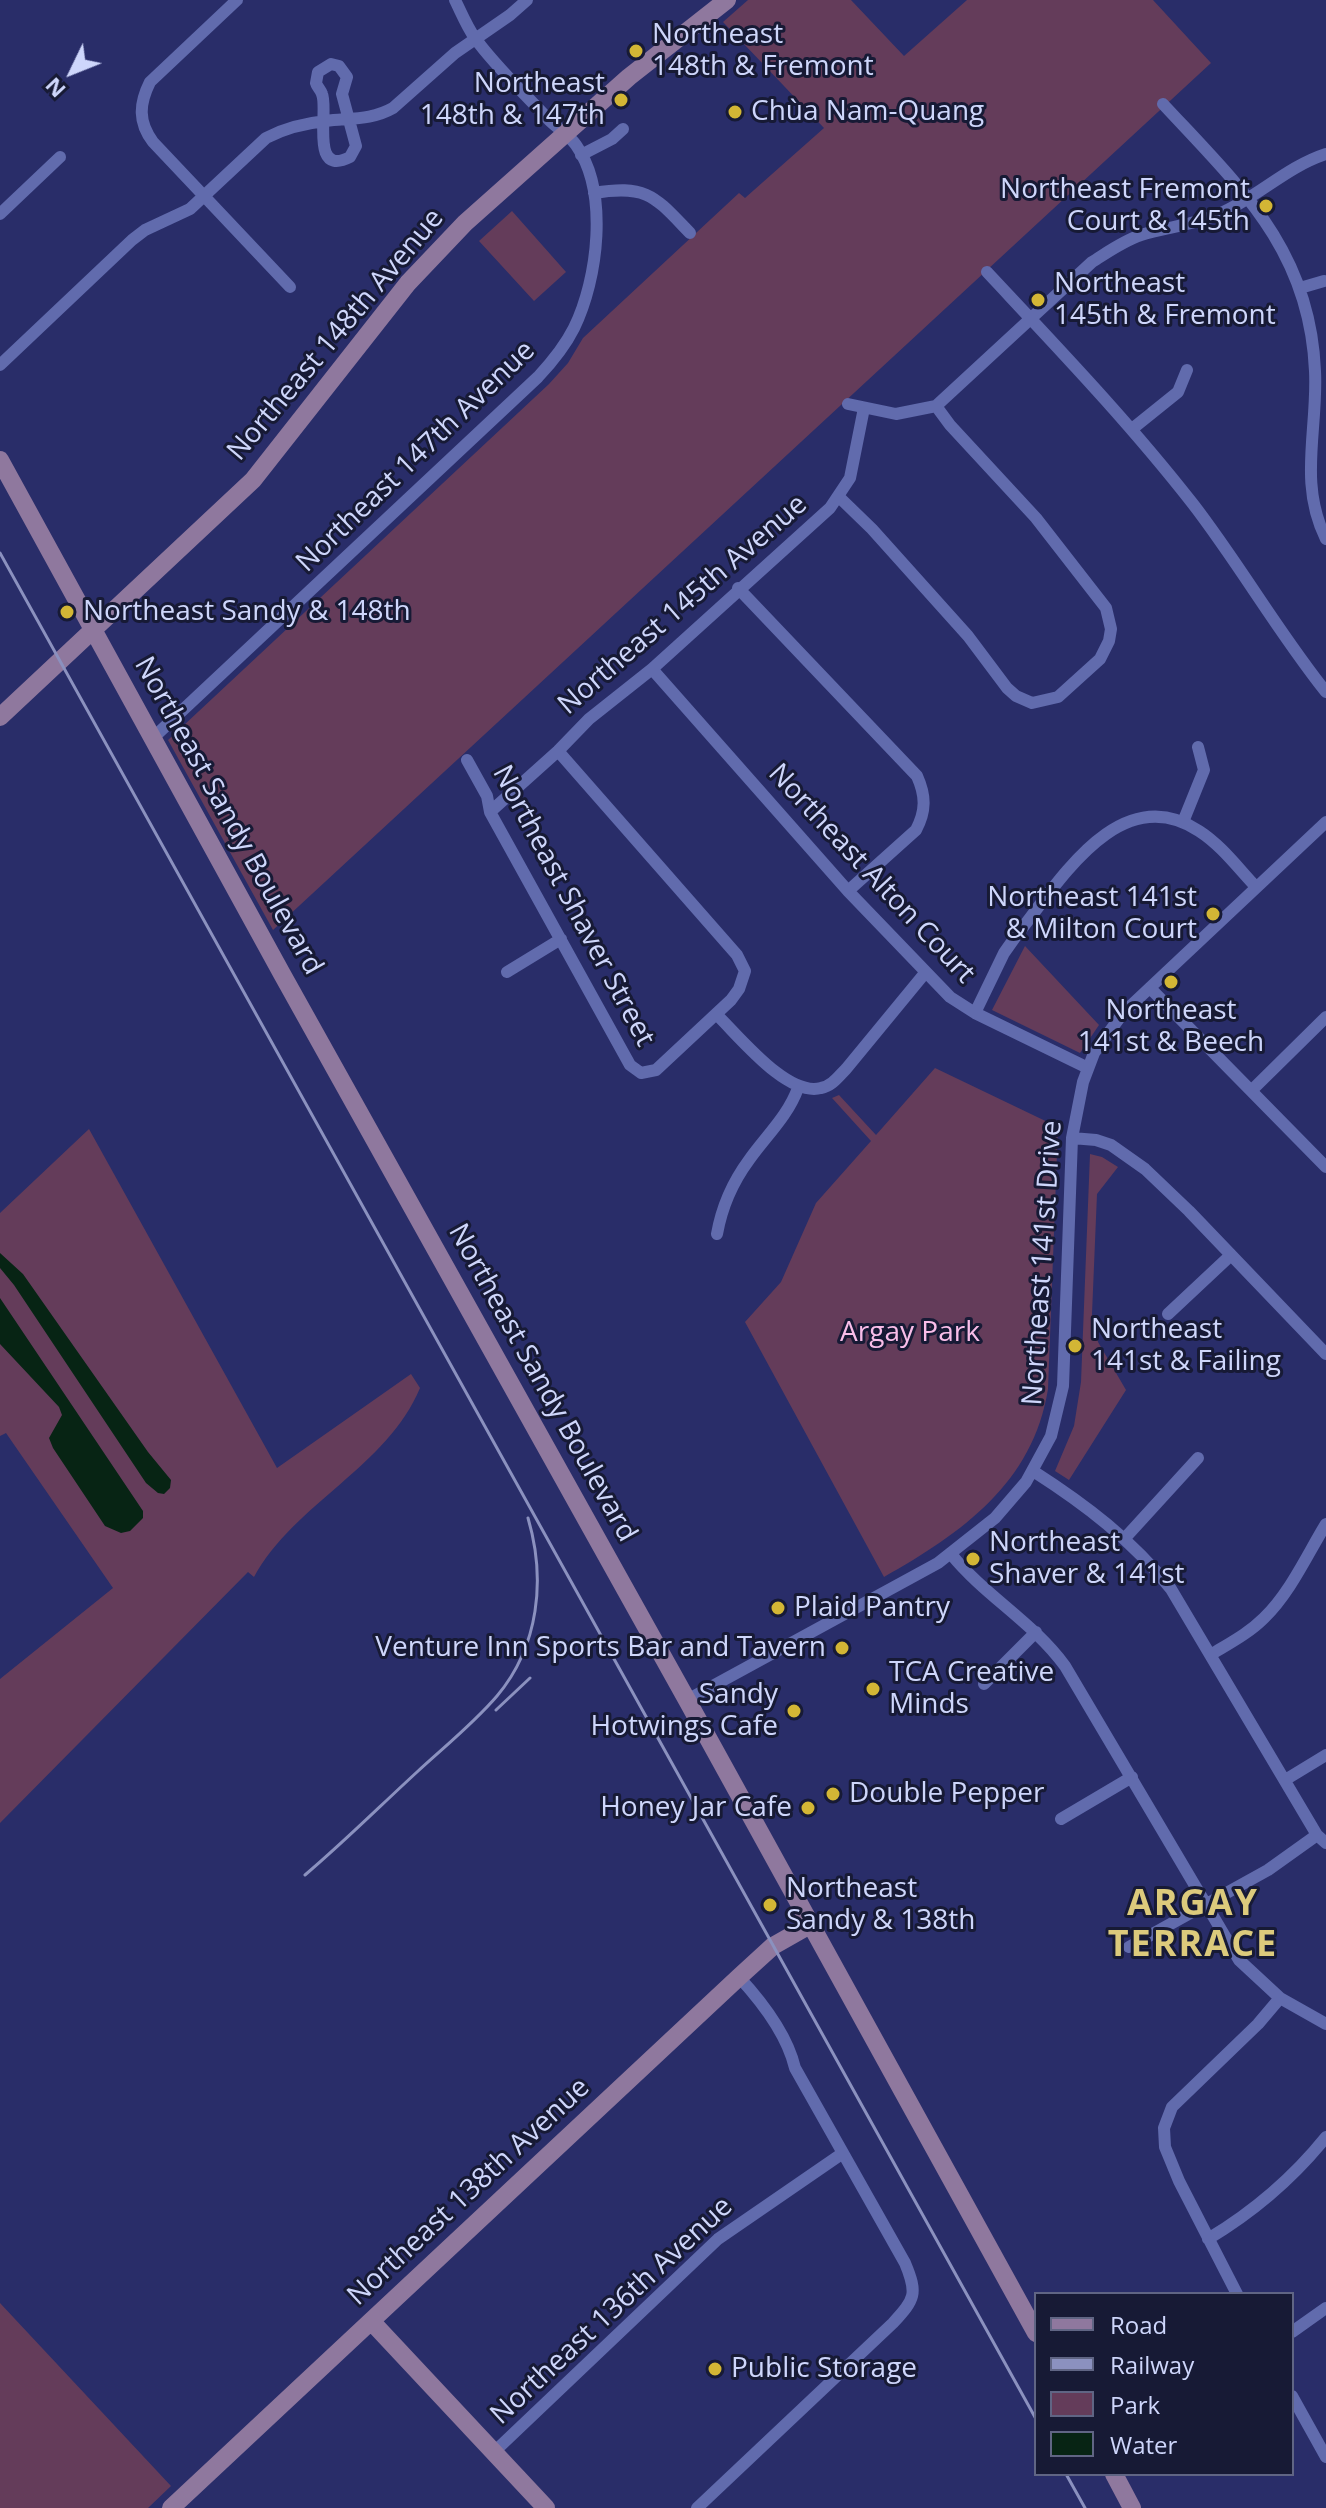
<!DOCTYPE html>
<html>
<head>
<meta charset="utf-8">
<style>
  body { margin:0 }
  #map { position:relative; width:1326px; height:2508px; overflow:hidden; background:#292d69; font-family:"Open Sans",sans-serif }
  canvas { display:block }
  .legend { position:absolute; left:1034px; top:2292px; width:260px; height:184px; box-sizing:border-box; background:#171a35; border:2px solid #606584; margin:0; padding:10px 14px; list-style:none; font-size:24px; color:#ced6fb }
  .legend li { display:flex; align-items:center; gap:16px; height:40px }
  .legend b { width:40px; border:2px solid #606584 }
  .north { position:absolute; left:32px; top:32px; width:80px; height:80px; -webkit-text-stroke:6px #171a35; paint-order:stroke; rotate:227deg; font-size:22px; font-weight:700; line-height:32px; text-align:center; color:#ced6fb }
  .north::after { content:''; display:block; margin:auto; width:28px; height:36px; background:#ced6fb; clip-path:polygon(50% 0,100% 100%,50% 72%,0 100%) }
</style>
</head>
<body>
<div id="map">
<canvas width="1326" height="2508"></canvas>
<ul class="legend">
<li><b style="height:10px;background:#8f789e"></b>Road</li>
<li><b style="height:10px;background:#8b91bf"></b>Railway</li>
<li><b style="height:22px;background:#643c5a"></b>Park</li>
<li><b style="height:22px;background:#072414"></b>Water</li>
</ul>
<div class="north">N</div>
</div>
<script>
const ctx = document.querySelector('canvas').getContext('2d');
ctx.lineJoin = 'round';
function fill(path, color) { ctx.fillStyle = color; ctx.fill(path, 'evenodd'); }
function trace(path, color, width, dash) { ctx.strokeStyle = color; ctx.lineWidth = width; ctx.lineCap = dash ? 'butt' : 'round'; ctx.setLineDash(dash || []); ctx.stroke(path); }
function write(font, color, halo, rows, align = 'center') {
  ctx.font = font + ' "Open Sans",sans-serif'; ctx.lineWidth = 6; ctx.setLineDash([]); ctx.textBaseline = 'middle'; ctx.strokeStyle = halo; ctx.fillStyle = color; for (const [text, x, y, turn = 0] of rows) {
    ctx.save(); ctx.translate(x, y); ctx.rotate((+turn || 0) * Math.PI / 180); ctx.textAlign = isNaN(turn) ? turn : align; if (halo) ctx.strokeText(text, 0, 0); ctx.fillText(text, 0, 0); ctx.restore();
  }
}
const green = new Path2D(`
  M 748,0 L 851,0 L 904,56 L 967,0 L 1153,0 L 1211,63 L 273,930 L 168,740 L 549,384 L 568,363 L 583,338 L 739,193 L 745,198 L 824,128 L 723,22 Z
  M 512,211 L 566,272 L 534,301 L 479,241 Z
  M 1025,946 L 1099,1025 L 1080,1053 L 992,1010 Z
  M 935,1068 L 1058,1127 L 1048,1389 C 1033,1483 962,1533 884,1577 L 745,1322 L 781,1282 L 816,1203 L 871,1141 L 832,1098 L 839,1095 L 876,1135 Z
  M 89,1129 L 277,1468 L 411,1374 L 420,1388 C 387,1467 295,1503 254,1577 L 248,1572 L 0,1823 L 0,1679 L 113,1588 L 6,1433 L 0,1436 L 0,1213 Z
  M 1090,1154 L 1102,1157 L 1118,1167 L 1097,1194 L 1092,1314 L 1098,1342 L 1126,1390 L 1069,1480 L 1055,1471 L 1074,1426 L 1081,1382 Z
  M 0,2303 L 171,2486 L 148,2508 L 0,2508 Z`);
const water = new Path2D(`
  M 0,1253 L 23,1274 L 148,1452 L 171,1480 L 170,1488 L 164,1494 L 158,1493 L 146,1483 L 14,1285 L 0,1268 Z
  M 0,1298 L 143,1511 L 143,1518 L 130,1531 L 121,1533 L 105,1526 L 53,1448 L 49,1438 L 62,1415 L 59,1407 L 0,1344 Z`);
const street = new Path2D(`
  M 237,0 L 150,82 C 139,104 138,122 153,142 L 290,287
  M 331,64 L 339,66 L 347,77 L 342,94 L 356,146 L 350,157 C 309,178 329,110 322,94 C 321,90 317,87 316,83 L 318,72 Z
  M 1163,104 C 1240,187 1310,250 1315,371 C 1318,430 1298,483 1326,539
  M 581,155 L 612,139 L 623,129
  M 594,193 C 648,184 655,197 690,233
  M 0,214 L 60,157
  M 987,272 C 1058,348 1129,422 1193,504 C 1240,565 1278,632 1326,692
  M 1300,288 L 1324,281
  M 0,365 L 132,240 L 145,230 L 190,209 L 266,138 C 283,129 306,123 326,121 C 350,118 372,120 393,108 L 455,53 L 510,15 L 527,0
  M 848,404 L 896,414 L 936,406 L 1092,262 C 1108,252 1123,241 1141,235 C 1167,227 1194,225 1219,214 C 1257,198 1286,167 1326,154
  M 1132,429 L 1178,392 L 1187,370
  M 839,497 L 872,529 L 968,636 L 1007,688 L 1016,696 L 1032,703 L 1058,697 L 1100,659 L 1109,641 L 1111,629 L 1106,608 L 1036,518 L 950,425 L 936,406
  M 738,588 L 917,776 C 926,796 926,811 916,830 L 848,891
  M 652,669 L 848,891 L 950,997 L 975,1013 L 1088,1068
  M 154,737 L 538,377 C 552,362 565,346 574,328 C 598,279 609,192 576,145 C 569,135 557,128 549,120 C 526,95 494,65 475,38 C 467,27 461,12 455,0
  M 558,751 L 737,955 L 745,971 L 739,989 L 731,1000 L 656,1070 L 641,1073
  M 467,760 L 487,796 L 490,812 L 630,1065 L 641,1073
  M 490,812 L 558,751 L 589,719 L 652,669 L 830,508 L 850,478 L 864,408
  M 1183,822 L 1204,770 L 1198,747
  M 507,972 L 561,939
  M 1150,988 L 1326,1167
  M 975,1013 L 1004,953 L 1016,936 C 1058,884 1119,778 1199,831 C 1221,845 1238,868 1256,887
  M 716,1014 C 739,1036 787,1097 821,1088 C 832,1086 838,1077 846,1069 L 925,973
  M 1252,1090 L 1326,1017
  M 1072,1138 L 1096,1140 L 1111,1145 L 1145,1169 L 1189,1211 L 1326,1354
  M 717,1234 C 722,1206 732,1183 749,1160 C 766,1136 788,1116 798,1088
  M 1168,1314 L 1231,1255
  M 1033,1471 C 1086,1505 1132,1540 1171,1589 L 1317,1835 L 1326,1843
  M 1125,1538 L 1198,1458
  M 951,1554 C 985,1596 1033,1622 1065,1666 L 1239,1960 L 1280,1998 L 1326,2024
  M 1212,1654 C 1230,1643 1249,1633 1264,1618 C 1290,1593 1307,1555 1326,1524
  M 984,1684 L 1036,1632
  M 687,1700 L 938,1563 L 995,1518 L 1026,1482 L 1051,1436 L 1063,1386 L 1072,1138 L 1083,1082 L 1094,1053 L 1123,1013 L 1326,822
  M 1285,1780 L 1326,1755
  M 1061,1819 L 1132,1777
  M 1129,1947 L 1268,1870 L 1317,1835
  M 1208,2239 C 1253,2212 1293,2178 1326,2137
  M 1237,2294 L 1179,2181 L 1165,2147 L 1164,2128 L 1172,2107 L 1258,2024 L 1280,1998
  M 1292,2332 L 1326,2308
  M 1292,2396 L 1326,2457
  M 494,2452 L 718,2239 L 843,2153
  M 697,2508 L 893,2323 C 915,2299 918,2294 905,2263 L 795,2068 C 787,2034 762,2002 739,1977`);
const secondary = new Path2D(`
  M 0,460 L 282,974 L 687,1700 L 1036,2333
  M 0,717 L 253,480 L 408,283 L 465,223 L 629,77 L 727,0
  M 371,2321 L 546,2508
  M 1114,2474 L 1132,2508
  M 171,2508 L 739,1977 L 773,1946 L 810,1925`);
const rail = new Path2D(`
  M 0,553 L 1036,2419
  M 496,1710 L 530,1678
  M 305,1875 C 344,1842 380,1806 417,1772 C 444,1747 473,1724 497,1696 C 539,1646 546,1579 528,1518
  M 1066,2474 L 1085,2508`);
const markers = [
  [636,51,8,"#d3b635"],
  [621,100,8,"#d3b635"],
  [735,112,8,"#d3b635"],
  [1266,206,8,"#d3b635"],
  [1038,300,8,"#d3b635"],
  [67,612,8,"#d3b635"],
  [1213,914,8,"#d3b635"],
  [1171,982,8,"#d3b635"],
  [1075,1346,8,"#d3b635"],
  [973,1559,8,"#d3b635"],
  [778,1608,8,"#d3b635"],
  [842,1648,8,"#d3b635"],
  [873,1689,8,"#d3b635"],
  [794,1711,8,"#d3b635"],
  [833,1794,8,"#d3b635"],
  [808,1808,8,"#d3b635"],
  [770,1905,8,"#d3b635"],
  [715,2369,8,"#d3b635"]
];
const poiNames = [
  ["Northeast",652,35],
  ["148th & Fremont",652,67],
  ["Northeast",605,84,"right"],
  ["148th & 147th",605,116,"right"],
  ["Chùa Nam-Quang",751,112],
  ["Northeast Fremont",1250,190,"right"],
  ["Court & 145th",1250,222,"right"],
  ["Northeast",1054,284],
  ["145th & Fremont",1054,316],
  ["Northeast Sandy & 148th",83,612],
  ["Northeast 141st",1197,898,"right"],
  ["& Milton Court",1197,930,"right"],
  ["Northeast",1171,1011,"center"],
  ["141st & Beech",1171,1043,"center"],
  ["Northeast",1091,1330],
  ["141st & Failing",1091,1362],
  ["Northeast",989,1543],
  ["Shaver & 141st",989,1575],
  ["Plaid Pantry",794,1608],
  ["Venture Inn Sports Bar and Tavern",826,1648,"right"],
  ["TCA Creative",889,1673],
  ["Minds",889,1705],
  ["Sandy",778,1695,"right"],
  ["Hotwings Cafe",778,1727,"right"],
  ["Double Pepper",849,1794],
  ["Honey Jar Cafe",792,1808,"right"],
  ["Northeast",786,1889],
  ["Sandy & 138th",786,1921],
  ["Public Storage",731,2369]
];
const streetNames = [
  ["Northeast 148th Avenue",336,335,-50],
  ["Northeast 147th Avenue",416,457,-44],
  ["Northeast 145th Avenue",683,605,-41],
  ["Northeast Sandy Boulevard",228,816,61],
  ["Northeast Alton Court",871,874,47],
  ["Northeast Shaver Street",573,906,62],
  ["Northeast 141st Drive",1043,1263,-86],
  ["Northeast Sandy Boulevard",542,1383,61],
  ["Northeast 138th Avenue",469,2192,-43],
  ["Northeast 136th Avenue",612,2311,-43]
];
const parkNames = [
  ["Argay Park",910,1333]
];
const districtNames = [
  ["ARGAY",1193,1905],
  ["TERRACE",1193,1946]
];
fill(green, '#643c5a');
fill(water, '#072414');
trace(street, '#616bad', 12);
trace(secondary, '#8f789e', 18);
trace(rail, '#8b91bf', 3);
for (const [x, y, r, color] of markers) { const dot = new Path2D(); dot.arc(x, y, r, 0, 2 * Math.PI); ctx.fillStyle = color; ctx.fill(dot); trace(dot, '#171a35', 3); }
write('28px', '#ced6fb', '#171a35', poiNames, 'left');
write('28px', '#ced6fb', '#171a35', streetNames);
write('28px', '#f9bde9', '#171a35', parkNames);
ctx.letterSpacing = '2px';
write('bold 36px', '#dcca7c', '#171a35', districtNames);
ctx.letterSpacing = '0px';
</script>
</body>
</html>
